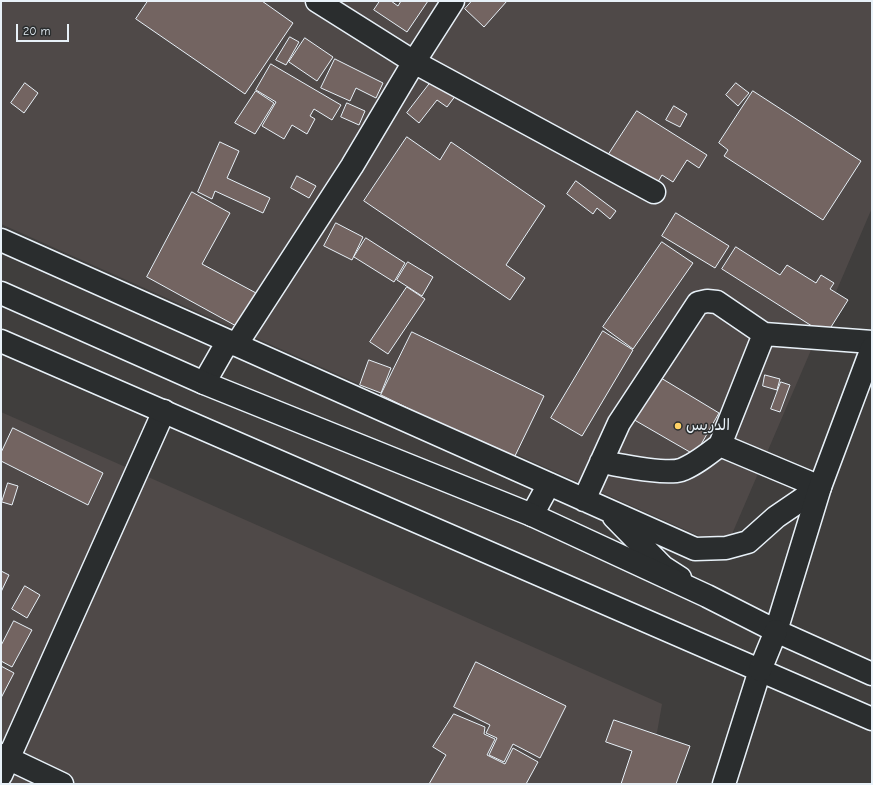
<!DOCTYPE html>
<html>
<head>
<meta charset="utf-8">
<style>
  body { margin:0 }
  #map { position:relative; width:873px; height:785px; overflow:hidden; background:#403e3d; font-family:"Comic Neue",sans-serif }
  canvas { display:block }
  .frame { position:absolute; inset:0; border:2px solid #e8f1f8; pointer-events:none }
  .scale { position:absolute; left:16px; top:24px; width:53px; height:18px; box-sizing:border-box; border:2px solid #e8f1f8; border-top:0; padding-left:5px; font-size:12px; line-height:14px; white-space:nowrap; color:#e8f1f8; -webkit-text-stroke:3px #2a2d2e; paint-order:stroke }
</style>
</head>
<body>
<div id="map">
<canvas width="873" height="785"></canvas>
<div class="frame"></div>
<div class="scale">20 m</div>
</div>
<script>
const ctx = document.querySelector('canvas').getContext('2d');
ctx.lineJoin = 'round';
function fill(path, color) { ctx.fillStyle = color; ctx.fill(path, 'evenodd'); }
function trace(path, color, width, dash) { ctx.strokeStyle = color; ctx.lineWidth = width; ctx.lineCap = dash ? 'butt' : 'round'; ctx.setLineDash(dash || []); ctx.stroke(path); }
function write(font, color, halo, rows, align = 'center') {
  ctx.font = font + ' "Comic Neue","Playpen Sans Arabic",sans-serif'; ctx.lineWidth = 3; ctx.setLineDash([]); ctx.textBaseline = 'middle'; ctx.strokeStyle = halo; ctx.fillStyle = color; for (const [text, x, y, turn = 0] of rows) {
    ctx.save(); ctx.translate(x, y); ctx.rotate((+turn || 0) * Math.PI / 180); ctx.textAlign = isNaN(turn) ? turn : align; if (halo) ctx.strokeText(text, 0, 0); ctx.fillText(text, 0, 0); ctx.restore();
  }
}
const built = new Path2D(`
  M 1,1 L 872,1 L 872,208 L 726,548 L 1,224 Z
  M 1,412 L 662,704 L 648,784 L 1,784 Z`);
const building = new Path2D(`
  M 148,1 L 262,1 L 293,23 L 245,94 L 136,19 Z
  M 380,1 L 391,1 L 398,6 L 401,1 L 428,1 L 407,32 L 374,10 Z
  M 472,1 L 507,1 L 484,27 L 465,9 Z
  M 290,37 L 299,42 L 286,65 L 276,60 Z
  M 305,38 L 333,57 L 317,81 L 289,62 Z
  M 335,59 L 383,83 L 376,98 L 356,88 L 350,101 L 321,88 Z
  M 271,64 L 341,105 L 332,120 L 314,109 L 310,116 L 315,119 L 307,134 L 292,125 L 284,139 L 262,126 L 276,102 L 256,90 Z
  M 434,78 L 456,95 L 447,107 L 437,100 L 419,123 L 407,113 Z
  M 25,83 L 38,93 L 24,113 L 11,103 Z
  M 736,83 L 749,93 L 738,106 L 726,95 Z
  M 256,91 L 274,103 L 255,134 L 235,123 Z
  M 753,91 L 861,161 L 823,220 L 724,156 L 728,150 L 719,143 Z
  M 347,103 L 365,111 L 359,125 L 341,117 Z
  M 674,106 L 687,114 L 680,127 L 666,120 Z
  M 637,111 L 707,155 L 699,168 L 687,160 L 673,182 L 662,175 L 655,187 L 607,157 Z
  M 407,137 L 440,160 L 451,142 L 545,206 L 506,265 L 525,278 L 510,300 L 364,201 Z
  M 220,142 L 239,151 L 227,178 L 270,198 L 263,213 L 215,191 L 212,199 L 198,192 Z
  M 297,176 L 316,186 L 309,198 L 291,188 Z
  M 576,181 L 616,211 L 610,219 L 597,208 L 593,214 L 567,194 Z
  M 192,192 L 230,213 L 202,264 L 256,293 L 238,327 L 147,277 Z
  M 676,213 L 729,246 L 715,268 L 662,236 Z
  M 336,223 L 363,237 L 352,260 L 324,246 Z
  M 366,238 L 405,263 L 394,282 L 354,257 Z
  M 662,242 L 693,263 L 633,349 L 603,327 Z
  M 736,247 L 780,275 L 787,265 L 816,283 L 821,275 L 834,283 L 830,289 L 848,300 L 826,335 L 722,269 Z
  M 408,262 L 433,277 L 422,296 L 397,280 Z
  M 407,287 L 425,299 L 388,354 L 370,342 Z
  M 603,331 L 633,350 L 582,436 L 551,418 Z
  M 412,332 L 544,396 L 513,460 L 381,395 Z
  M 369,360 L 391,368 L 381,393 L 360,385 Z
  M 656,375 L 719,413 L 695,455 L 631,418 Z
  M 765,375 L 780,379 L 777,390 L 763,386 Z
  M 781,382 L 790,385 L 780,412 L 771,409 Z
  M 13,428 L 103,473 L 88,505 L 1,461 L 1,453 Z
  M 8,483 L 18,486 L 12,505 L 2,502 Z
  M 1,571 L 9,575 L 1,592 Z
  M 25,586 L 40,595 L 27,618 L 12,609 Z
  M 14,621 L 32,630 L 12,667 L 1,661 L 1,646 Z
  M 476,662 L 566,706 L 540,758 L 513,744 L 504,762 L 489,755 L 497,738 L 486,733 L 490,725 L 454,707 Z
  M 1,666 L 14,673 L 1,698 Z
  M 454,714 L 485,727 L 484,734 L 495,739 L 487,755 L 505,764 L 513,748 L 538,762 L 526,784 L 429,784 L 446,755 L 433,747 Z
  M 614,720 L 690,746 L 676,784 L 621,784 L 632,751 L 606,742 Z`);
const minor = new Path2D(`
  M 317,1 L 414,62 L 654,192
  M 1,240 L 695,549 L 726,548 L 748,542 L 776,517 L 820,487
  M 236,345 L 352,166 L 414,62 L 453,1
  M 204,383 L 228,341
  M 601,462 C 620,465 665,475 681,470 C 695,465 708,454 720,445
  M 820,487 L 720,445 L 764,334 L 872,342
  M 584,500 L 619,423 L 698,303 L 707,301 L 717,302 L 764,334
  M 532,515 L 549,484
  M 614,517 L 663,567 L 680,578
  M 1,755 L 62,784
  M 1,775 L 164,411`);
const major = new Path2D(`
  M 1,293 L 204,383 L 532,515 L 707,596 L 776,631 L 872,674
  M 1,341 L 872,719
  M 776,631 L 820,487 L 872,348
  M 724,784 L 760,670`);
const highway = new Path2D(`
  M 760,670 L 776,631`);
const markers = [
  [678,426,4,"#ffd166"]
];
const poiNames = [
  ["الدريس",686,426]
];
fill(built, '#4f4948');
fill(building, '#736461');
trace(building, '#e8f1f8', 1);
trace(minor, '#e8f1f8', 25);
trace(major, '#e8f1f8', 25);
trace(highway, '#e8f1f8', 25);
trace(minor, '#2a2d2e', 22);
trace(major, '#2a2d2e', 22);
trace(highway, '#2a2d2e', 22);
for (const [x, y, r, color] of markers) { const dot = new Path2D(); dot.arc(x, y, r, 0, 2 * Math.PI); ctx.fillStyle = color; ctx.fill(dot); trace(dot, '#2a2d2e', 1.5); }
write('15px', '#e8f1f8', '#2a2d2e', poiNames, 'left');
</script>
</body>
</html>
